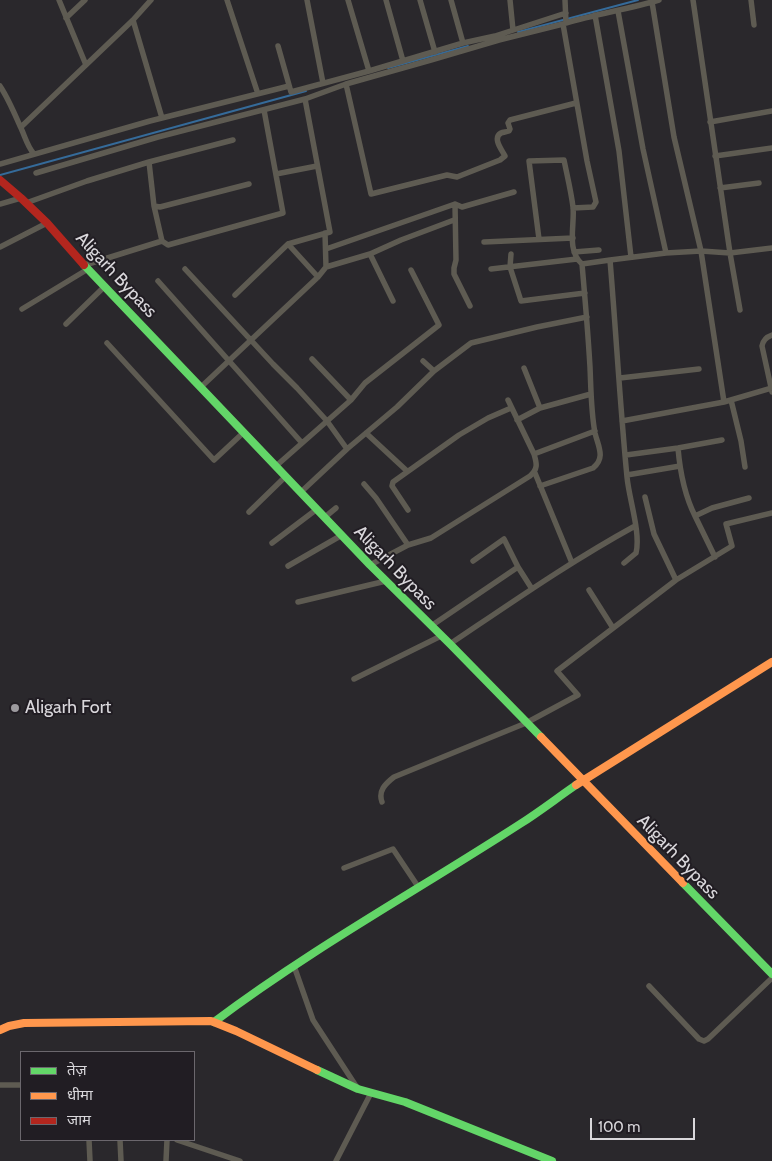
<!DOCTYPE html>
<html>
<head>
<meta charset="utf-8">
<style>
  body { margin:0 }
  #map { position:relative; width:772px; height:1161px; overflow:hidden; background:#2a282c; font-family:Cabin,"Noto Sans Devanagari",sans-serif }
  canvas { display:block }
  .legend { position:absolute; left:20px; top:1051px; width:175px; height:90px; box-sizing:border-box; background:#211d23; border:1px solid #6b676d; margin:0; padding:6px 9px; list-style:none; font-size:15px; color:#d9d7db }
  .legend li { display:flex; align-items:center; gap:10px; height:25px }
  .legend b { width:25px; border:1px solid #6b676d }
  .scale { position:absolute; left:590px; top:1118px; width:105px; height:22px; box-sizing:border-box; border:2px solid #d9d7db; border-top:0; padding-left:6px; font-size:15px; line-height:18px; white-space:nowrap; color:#d9d7db; -webkit-text-stroke:4px #211d23; paint-order:stroke }
</style>
</head>
<body>
<div id="map">
<canvas width="772" height="1161"></canvas>
<ul class="legend">
<li><b style="height:6px;background:#63d668"></b>तेज़</li>
<li><b style="height:6px;background:#ff974d"></b>धीमा</li>
<li><b style="height:6px;background:#b3261e"></b>जाम</li>
</ul>
<div class="scale">100 m</div>
</div>
<script>
const ctx = document.querySelector('canvas').getContext('2d');
ctx.lineJoin = 'round';
function trace(path, color, width, dash) { ctx.strokeStyle = color; ctx.lineWidth = width; ctx.lineCap = dash ? 'butt' : 'round'; ctx.setLineDash(dash || []); ctx.stroke(path); }
function write(font, color, halo, rows, align = 'center') {
  ctx.font = font + ' Cabin,sans-serif'; ctx.lineWidth = 4; ctx.setLineDash([]); ctx.textBaseline = 'middle'; ctx.strokeStyle = halo; ctx.fillStyle = color; for (const [text, x, y, turn = 0] of rows) {
    ctx.save(); ctx.translate(x, y); ctx.rotate((+turn || 0) * Math.PI / 180); ctx.textAlign = isNaN(turn) ? turn : align; if (halo) ctx.strokeText(text, 0, 0); ctx.fillText(text, 0, 0); ctx.restore();
  }
}
const stream = new Path2D(`
  M 518,32 L 638,0
  M 388,68 L 468,46
  M 0,175 L 306,91`);
const street = new Path2D(`
  M 59,0 L 86,65
  M 227,0 L 258,94
  M 307,0 L 323,83
  M 348,0 L 369,71
  M 386,0 L 403,61
  M 420,0 L 435,52
  M 451,0 L 463,43
  M 510,0 L 513,30
  M 565,0 L 566,23 L 563,24 L 587,161 L 596,202 L 593,207 L 573,208
  M 693,0 L 730,253 L 740,310
  M 751,0 L 754,25
  M 652,2 L 674,137 L 701,251 L 724,402
  M 595,15 L 619,151 L 631,257
  M 66,18 L 85,0
  M 133,20 L 162,118
  M 566,23 C 597,14 628,9 659,0
  M 278,46 L 291,92 L 369,71 L 463,43 L 495,36 L 566,13
  M 346,84 L 371,194 L 447,175 L 457,177 L 500,160 L 505,156 C 502,150 492,138 501,133 C 503,132 506,132 509,131 L 510,129 L 508,123 L 510,120 L 576,103
  M 0,86 C 8,98 14,112 20,126 C 25,136 27,146 34,154
  M 710,122 L 772,111
  M 21,127 L 133,20 L 151,0
  M 715,156 L 772,148
  M 149,162 L 233,140
  M 0,164 L 150,121 L 289,86
  M 36,173 L 158,137 L 305,99 L 346,84 L 431,60 L 499,40 L 563,24
  M 276,174 L 317,166
  M 720,188 L 759,183
  M 26,203 L 87,181 L 149,162 L 154,206 L 160,207 L 249,184
  M 0,204 L 21,198
  M 455,204 L 456,260 L 454,268 L 454,274 L 470,306
  M 154,206 L 162,241
  M 325,233 L 326,267
  M 539,239 L 529,161 L 564,160 C 567,175 571,191 573,207 C 575,225 566,250 582,264 C 585,298 588,333 590,367 C 591,389 591,412 595,433 C 598,446 606,458 593,468 L 540,486
  M 484,242 L 573,238
  M 0,247 L 47,223
  M 326,249 L 455,204 L 462,207 L 514,192
  M 574,252 L 599,250
  M 666,253 L 701,251 L 730,253 L 772,248
  M 370,254 L 393,301
  M 511,254 L 510,267 L 521,301 L 585,293
  M 610,260 L 666,253 L 643,149 L 618,11
  M 582,264 L 610,260 C 616,332 620,405 627,477 C 629,499 641,533 636,553 L 624,563
  M 85,265 L 162,241 L 168,245 L 283,213 L 264,110
  M 185,269 L 273,364 L 297,388 L 327,421 L 347,449
  M 491,269 L 577,259
  M 318,277 L 326,267 L 370,254 L 401,240 L 454,220
  M 158,281 L 302,443
  M 235,295 L 288,244
  M 22,309 L 88,269
  M 66,324 L 105,286
  M 772,335 C 766,337 763,340 762,346 L 772,392
  M 107,343 L 214,460 L 244,432
  M 312,359 L 351,400
  M 423,361 L 434,371 L 471,343 L 537,327 L 587,317
  M 524,368 L 540,408
  M 620,378 L 699,369
  M 201,387 L 318,277 L 288,244 L 330,232 L 305,99
  M 731,400 L 741,441 L 745,467
  M 517,420 L 540,408 L 591,394
  M 622,421 L 724,402 L 772,388
  M 366,433 L 407,471
  M 678,448 C 680,472 684,494 695,516
  M 534,454 L 595,431
  M 626,455 L 678,448 L 722,440
  M 276,466 L 351,400 L 365,383 L 439,325 L 411,270
  M 535,473 L 572,563
  M 627,475 L 680,466
  M 364,484 L 376,498 L 408,545
  M 301,492 L 347,449 L 397,407 L 434,371
  M 645,497 L 654,534 L 676,580
  M 408,510 L 392,486 L 393,482 L 459,435 L 488,418 L 511,408
  M 249,512 L 286,476
  M 325,517 L 336,508
  M 272,543 L 317,509
  M 715,557 L 695,516 L 712,508 L 749,498
  M 473,561 L 504,539 L 518,567 L 532,589
  M 370,565 L 408,545 L 431,538 L 530,476 C 538,469 537,464 534,454 L 508,400
  M 288,566 L 342,535
  M 589,590 L 613,628
  M 298,602 L 386,581
  M 431,626 L 518,567
  M 450,644 C 511,603 571,561 635,526
  M 354,679 L 441,636
  M 382,802 C 378,791 385,784 394,777 L 526,723 L 578,695 L 557,671 L 676,580 L 732,546 L 726,524 L 772,513
  M 344,868 L 393,849 L 419,888
  M 294,966 L 313,1020 L 358,1089
  M 649,986 L 699,1039 L 704,1041 L 708,1039 L 772,978
  M 0,1085 L 21,1085
  M 89,1140 L 90,1161
  M 120,1140 L 121,1161
  M 177,1140 L 240,1161
  M 166,1161 L 167,1140
  M 336,1161 L 371,1093`);
const fast = new Path2D(`
  M 84,265 L 370,565 L 450,644 L 541,737
  M 683,883 L 772,974
  M 214,1022 C 311,949 418,890 520,824 C 539,812 557,798 576,785
  M 317,1070 L 358,1089 L 405,1102 L 552,1161`);
const slow = new Path2D(`
  M 541,737 L 683,883
  M 576,785 L 772,662
  M 0,1030 L 9,1026 L 24,1023 L 211,1021 L 236,1031 L 317,1070`);
const jam = new Path2D(`
  M 0,180 L 21,198 L 47,223 L 84,265`);
const markers = [
  [15,708,5,"#9c9a9e"]
];
const streetNames = [
  ["Aligarh Bypass",116,275,47],
  ["Aligarh Bypass",395,568,46],
  ["Aligarh Bypass",678,857,46]
];
const poiNames = [
  ["Aligarh Fort",25,708]
];
trace(stream, '#356b9a', 2);
trace(street, '#5e5b52', 5.5);
trace(fast, '#63d668', 8);
trace(slow, '#ff974d', 8);
trace(jam, '#b3261e', 8);
for (const [x, y, r, color] of markers) { const dot = new Path2D(); dot.arc(x, y, r, 0, 2 * Math.PI); ctx.fillStyle = color; ctx.fill(dot); trace(dot, '#211d23', 2); }
write('18px', '#d9d7db', '#211d23', streetNames);
write('18px', '#d9d7db', '#211d23', poiNames, 'left');
</script>
</body>
</html>
